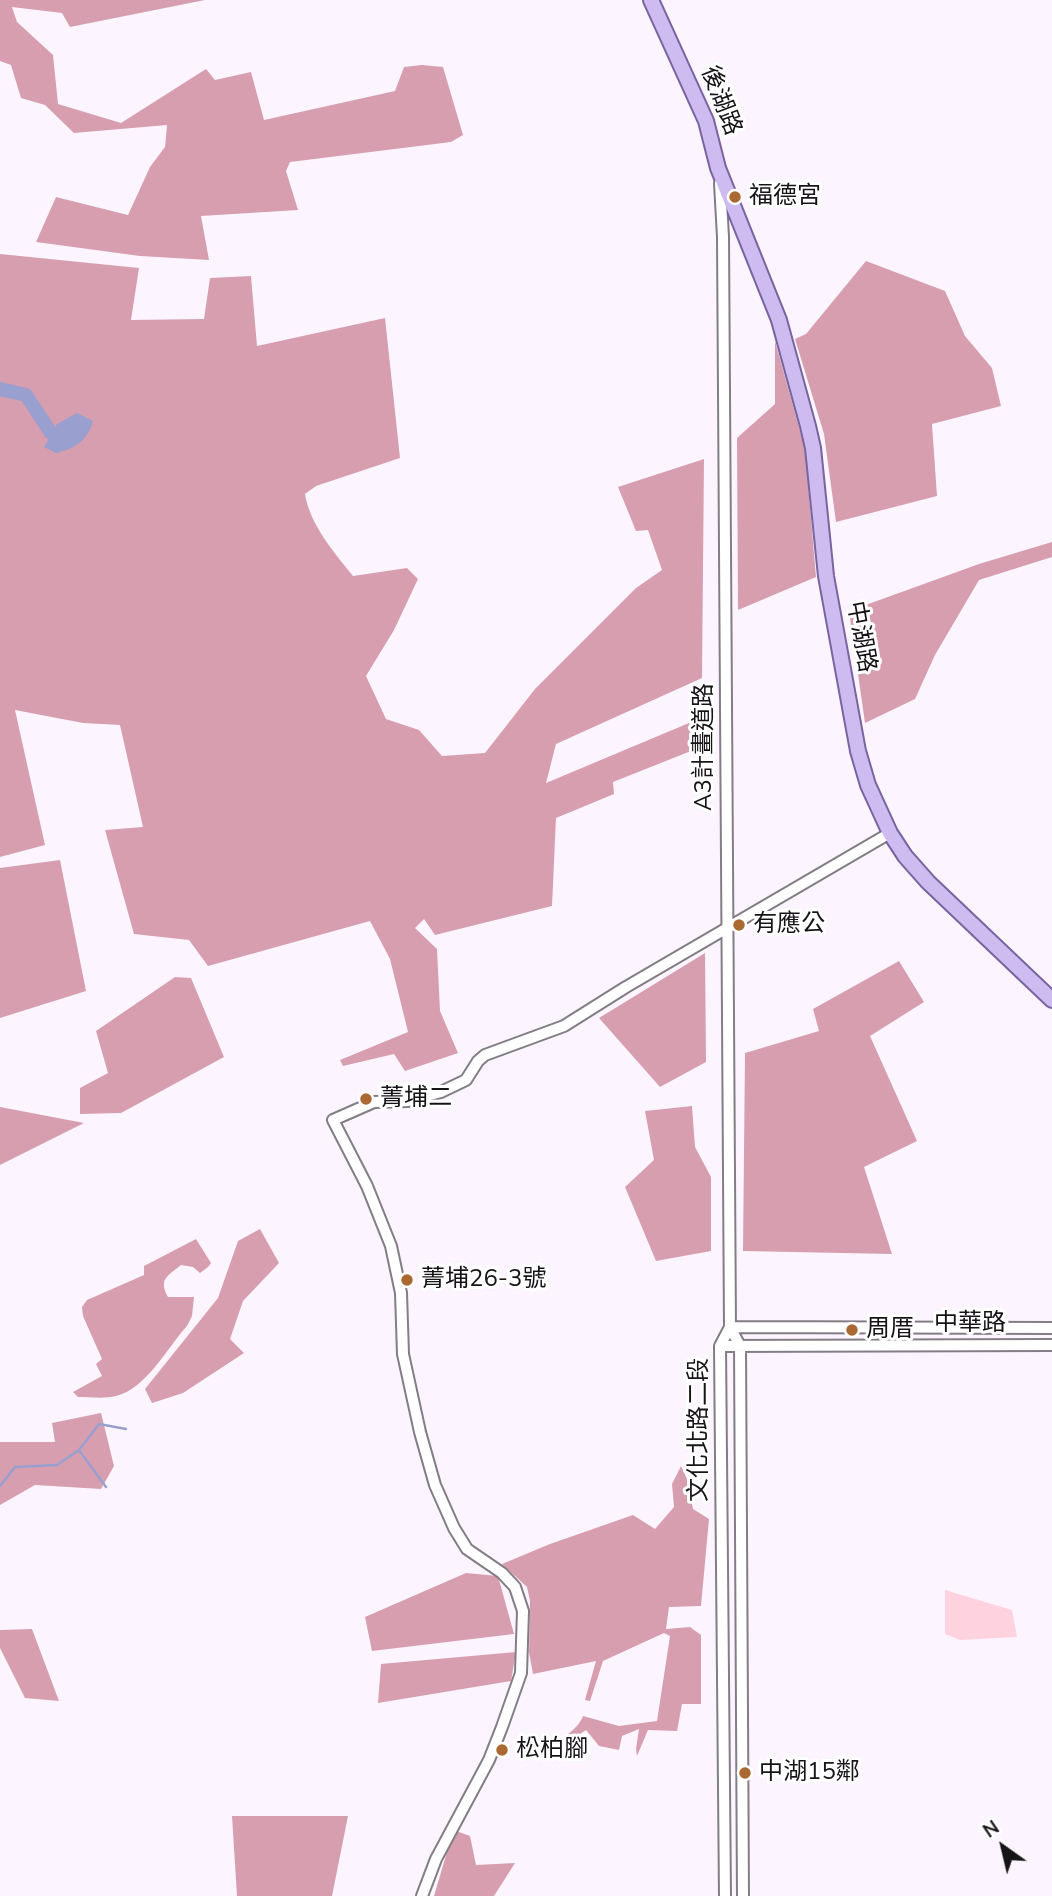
<!DOCTYPE html>
<html>
<head>
<meta charset="utf-8">
<style>
  body { margin:0 }
  #map { position:relative; width:1052px; height:1896px; overflow:hidden; background:#fcf5ff; font-family:"Nunito Sans",sans-serif }
  canvas { display:block }
  .north { position:absolute; left:968px; top:1812px; width:70px; height:70px; -webkit-text-stroke:5px #fff; paint-order:stroke; rotate:326deg; font-size:19px; font-weight:700; line-height:28px; text-align:center; color:#171418 }
  .north::after { content:''; display:block; margin:auto; width:24px; height:32px; background:#171418; clip-path:polygon(50% 0,100% 100%,50% 72%,0 100%) }
</style>
</head>
<body>
<div id="map">
<canvas width="1052" height="1896"></canvas>
<div class="north">N</div>
</div>
<script>
const ctx = document.querySelector('canvas').getContext('2d');
ctx.lineJoin = 'round';
function fill(path, color) { ctx.fillStyle = color; ctx.fill(path, 'evenodd'); }
function trace(path, color, width, dash) { ctx.strokeStyle = color; ctx.lineWidth = width; ctx.lineCap = dash ? 'butt' : 'round'; ctx.setLineDash(dash || []); ctx.stroke(path); }
function write(font, color, halo, rows, align = 'center') {
  ctx.font = font + ' "Nunito Sans","Noto Sans TC",sans-serif'; ctx.lineWidth = 6; ctx.setLineDash([]); ctx.textBaseline = 'middle'; ctx.strokeStyle = halo; ctx.fillStyle = color; for (const [text, x, y, turn = 0] of rows) {
    ctx.save(); ctx.translate(x, y); ctx.rotate((+turn || 0) * Math.PI / 180); ctx.textAlign = isNaN(turn) ? turn : align; if (halo) ctx.strokeText(text, 0, 0); ctx.fillText(text, 0, 0); ctx.restore();
  }
}
const green = new Path2D(`
  M 945,1590 L 1012,1610 L 1017,1637 L 960,1640 L 945,1634 Z`);
const forest = new Path2D(`
  M 0,0 L 205,0 L 70,27 L 62,13 L 12,7 L 17,22 L 53,55 L 58,104 L 121,123 L 206,69 L 215,80 L 251,72 L 264,120 L 395,91 L 404,67 L 422,65 L 443,67 L 463,135 L 451,142 L 290,162 L 286,171 L 298,210 L 201,216 L 209,260 L 140,256 L 36,242 L 56,197 L 128,215 L 150,167 L 165,147 L 167,125 L 74,133 L 45,105 L 21,98 L 11,65 L 0,61 Z
  M 0,254 L 139,268 L 131,320 L 204,319 L 210,278 L 251,276 L 257,346 L 385,318 L 400,458 L 316,486 L 305,494 C 310,525 334,552 353,576 L 407,568 L 418,579 L 394,630 L 366,676 L 386,719 L 419,730 L 442,756 L 485,753 L 535,689 L 636,588 L 662,570 L 648,530 L 636,531 L 618,487 L 704,459 L 702,678 L 556,744 L 546,783 L 689,723 L 701,747 L 613,782 L 614,794 L 556,818 L 552,906 L 435,935 L 424,919 L 415,928 L 437,949 L 440,1011 L 458,1053 L 405,1071 L 394,1054 L 343,1066 L 340,1060 L 408,1032 L 390,959 L 370,921 L 208,966 L 189,940 L 134,934 L 105,830 L 143,827 L 120,725 L 83,723 L 15,710 L 45,845 L 0,857 Z
  M 866,261 L 945,291 L 965,336 L 992,368 L 1001,406 L 932,424 L 937,496 L 836,522 L 824,434 L 795,339 L 806,334 Z
  M 775,341 L 805,449 L 816,577 L 738,610 L 737,438 L 775,404 Z
  M 1052,542 L 1052,557 L 979,580 L 935,655 L 915,699 L 865,723 L 849,611 L 979,564 Z
  M 60,860 L 86,991 L 0,1018 L 0,868 Z
  M 705,953 L 706,1062 L 660,1087 L 599,1018 Z
  M 899,961 L 924,1002 L 870,1036 L 917,1141 L 864,1167 L 892,1254 L 743,1251 L 745,1053 L 819,1031 L 813,1009 Z
  M 175,977 L 191,978 L 224,1057 L 121,1113 L 80,1114 L 80,1088 L 108,1073 L 96,1031 Z
  M 692,1106 L 695,1147 L 711,1177 L 711,1251 L 656,1261 L 625,1187 L 654,1160 L 645,1111 Z
  M 0,1107 L 84,1123 L 0,1165 Z
  M 260,1229 L 279,1263 L 243,1301 L 230,1339 L 244,1353 L 183,1393 L 152,1403 L 145,1389 L 218,1298 L 238,1241 Z
  M 196,1239 L 211,1263 L 208,1267 L 200,1273 L 193,1267 L 181,1265 C 168,1276 158,1279 168,1297 L 194,1297 L 192,1316 L 187,1326 C 167,1348 146,1389 116,1396 C 104,1399 90,1397 78,1397 L 73,1392 L 102,1376 L 96,1364 L 102,1359 L 83,1316 L 82,1307 L 87,1300 L 144,1275 L 144,1266 Z
  M 101,1413 L 114,1466 L 101,1489 L 35,1485 L 0,1505 L 0,1442 L 55,1442 L 52,1423 Z
  M 681,1466 L 687,1479 L 693,1509 L 709,1519 L 701,1606 L 669,1607 L 666,1629 L 690,1627 L 701,1635 L 701,1704 L 682,1704 L 677,1731 L 648,1730 L 637,1756 L 636,1749 L 639,1729 L 622,1736 L 619,1750 L 599,1746 L 586,1730 L 562,1746 C 564,1733 577,1731 583,1716 L 619,1726 L 657,1721 L 670,1636 L 664,1633 L 603,1661 L 590,1701 L 585,1700 L 596,1661 L 533,1674 L 529,1652 L 530,1601 L 527,1587 L 502,1564 L 550,1544 L 633,1515 L 655,1529 L 674,1507 L 672,1484 Z
  M 466,1573 L 498,1576 L 514,1634 L 372,1651 L 365,1617 Z
  M 32,1629 L 59,1701 L 25,1698 L 0,1648 L 0,1630 Z
  M 516,1652 L 511,1681 L 378,1703 L 381,1664 Z
  M 232,1816 L 348,1816 L 332,1896 L 237,1896 Z
  M 456,1831 L 470,1836 L 476,1865 L 515,1863 L 494,1896 L 434,1896 L 447,1852 Z`);
const water = new Path2D(`
  M 77,413 L 93,421 C 87,441 76,448 56,453 L 44,447 L 57,424 Z`);
const stream = new Path2D(`
  M 79,1450 L 106,1487
  M 0,1486 L 15,1467 L 57,1465 L 79,1450 L 99,1424 L 126,1429`);
const river = new Path2D(`
  M 0,389 L 26,395 L 51,433`);
const minor = new Path2D(`
  M 720,183 L 723,237 L 730,1327 L 740,1346 L 743,1896
  M 730,1327 L 1052,1328
  M 720,1346 L 1052,1345
  M 422,1896 L 436,1859 L 489,1760 L 502,1727 L 521,1673 L 523,1611 L 515,1587 L 502,1573 L 467,1549 L 454,1528 L 435,1485 L 420,1432 L 403,1354 L 401,1293 L 391,1246 L 367,1186 L 333,1120 L 374,1102 L 408,1101 L 441,1092 L 466,1080 L 478,1061 L 485,1055 L 564,1026 L 626,987 L 890,833
  M 725,1896 L 720,1346 L 730,1327`);
const major = new Path2D(`
  M 651,0 L 706,121 L 718,168 L 779,320 L 808,426 L 813,448 L 826,576 L 858,751 L 868,785 L 890,833 L 905,856 L 928,882 L 1052,1000`);
const markers = [
  [735,197,7,"#aa6933"],
  [739,925,7,"#aa6933"],
  [366,1099,7,"#aa6933"],
  [407,1280,7,"#aa6933"],
  [852,1330,7,"#aa6933"],
  [502,1750,7,"#aa6933"],
  [745,1773,7,"#aa6933"]
];
const streetNames = [
  ["後湖路",720,101,69],
  ["中湖路",860,637,80],
  ["A3計畫道路",705,747,-90],
  ["中華路",970,1324],
  ["文化北路二段",700,1430,-90]
];
const poiNames = [
  ["福德宮",749,197],
  ["有應公",753,925],
  ["菁埔二",380,1099],
  ["菁埔26-3號",421,1280],
  ["周厝",866,1330],
  ["松柏腳",516,1750],
  ["中湖15鄰",759,1773]
];
fill(green, '#ffd2df');
fill(forest, '#d79eb0');
fill(water, '#999fcf');
trace(stream, '#999fcf', 2.5);
trace(river, '#999fcf', 14);
trace(minor, '#837d85', 14);
trace(major, '#78649f', 18);
trace(minor, '#fff', 10);
trace(major, '#cebcf1', 14);
for (const [x, y, r, color] of markers) { const dot = new Path2D(); dot.arc(x, y, r, 0, 2 * Math.PI); ctx.fillStyle = color; ctx.fill(dot); trace(dot, '#fff', 2.5); }
write('24px', '#171418', '#fff', streetNames);
write('24px', '#171418', '#fff', poiNames, 'left');
</script>
</body>
</html>
